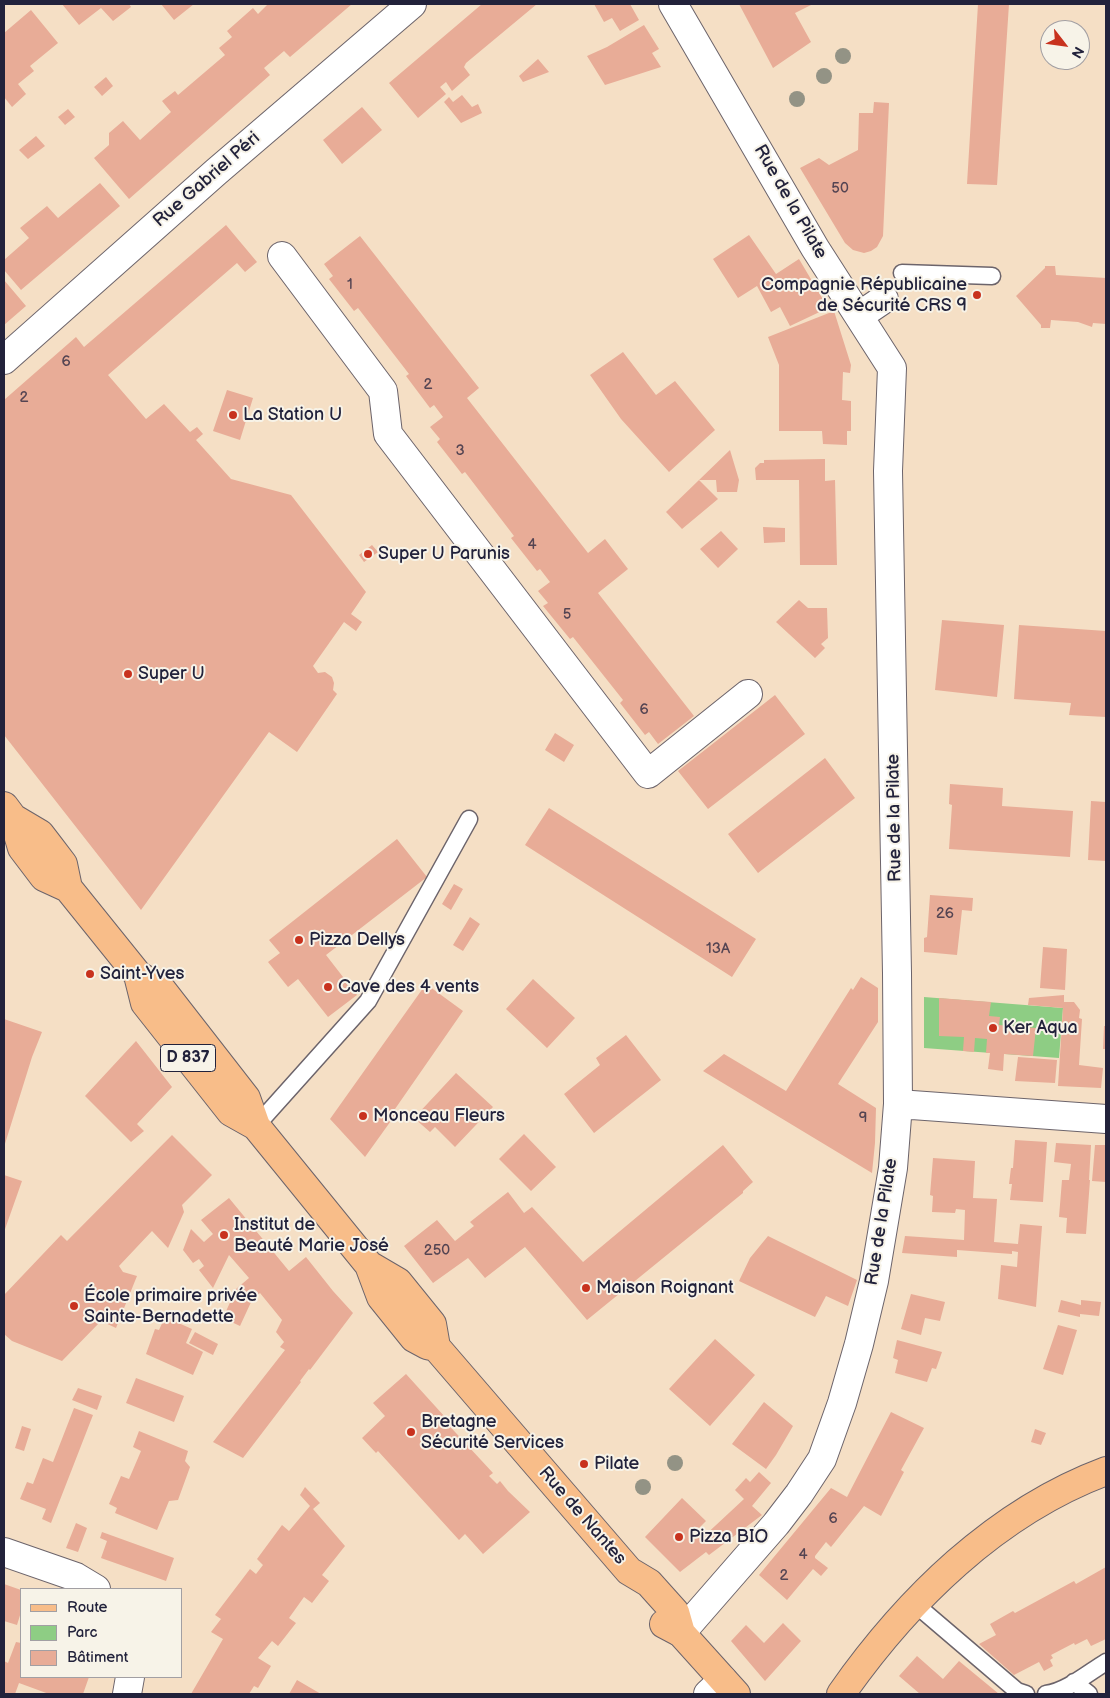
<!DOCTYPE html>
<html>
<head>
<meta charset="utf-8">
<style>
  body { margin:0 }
  #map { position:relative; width:1110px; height:1698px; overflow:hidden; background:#f5dfc5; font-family:"Balsamiq Sans",sans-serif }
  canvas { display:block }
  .frame { position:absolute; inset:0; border:5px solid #22223b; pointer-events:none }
  .legend { position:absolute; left:20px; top:1588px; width:162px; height:90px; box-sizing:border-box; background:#f7f3e8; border:1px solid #a29fa3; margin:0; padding:6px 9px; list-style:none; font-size:15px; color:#22223b }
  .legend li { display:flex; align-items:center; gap:10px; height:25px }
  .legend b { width:25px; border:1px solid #a29fa3 }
  .north { position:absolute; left:1040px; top:20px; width:50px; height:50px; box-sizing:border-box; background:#f7f3e8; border:1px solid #a29fa3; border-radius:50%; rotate:120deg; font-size:14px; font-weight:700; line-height:20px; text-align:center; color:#22223b }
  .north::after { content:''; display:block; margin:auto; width:18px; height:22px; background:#c8321e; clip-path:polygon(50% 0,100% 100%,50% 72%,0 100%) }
</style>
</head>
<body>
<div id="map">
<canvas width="1110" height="1698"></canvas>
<div class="frame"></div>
<ul class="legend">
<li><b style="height:6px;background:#f8bd89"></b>Route</li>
<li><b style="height:14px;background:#8ecd84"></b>Parc</li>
<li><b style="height:14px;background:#e8ac97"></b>Bâtiment</li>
</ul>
<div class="north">N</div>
</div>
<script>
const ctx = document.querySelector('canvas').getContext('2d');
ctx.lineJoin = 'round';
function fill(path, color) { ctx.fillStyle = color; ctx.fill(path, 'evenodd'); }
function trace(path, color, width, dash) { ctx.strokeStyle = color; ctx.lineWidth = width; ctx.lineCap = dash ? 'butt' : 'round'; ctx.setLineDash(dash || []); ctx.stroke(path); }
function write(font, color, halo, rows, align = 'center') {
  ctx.font = font + ' "Balsamiq Sans",sans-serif'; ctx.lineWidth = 4; ctx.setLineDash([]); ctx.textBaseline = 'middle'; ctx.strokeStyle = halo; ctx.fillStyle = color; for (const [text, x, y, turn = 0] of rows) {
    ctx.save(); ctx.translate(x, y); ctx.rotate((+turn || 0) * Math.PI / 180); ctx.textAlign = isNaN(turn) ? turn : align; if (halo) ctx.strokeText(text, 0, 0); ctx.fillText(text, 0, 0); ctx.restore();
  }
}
const green = new Path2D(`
  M 924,997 L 1063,1008 L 1059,1058 L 924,1048 Z`);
const building = new Path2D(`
  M 62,4 L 129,4 L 131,7 L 113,21 L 101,8 L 79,25 Z
  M 161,4 L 194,4 L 174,20 Z
  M 268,4 L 352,4 L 290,57 L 284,51 L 264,68 L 270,75 L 129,199 L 94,158 L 109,145 L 109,133 L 123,121 L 140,140 L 171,112 L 162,101 L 175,91 L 178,95 L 225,55 L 219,48 L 232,37 L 227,31 L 253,8 L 258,14 Z
  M 482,4 L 537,4 L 466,63 L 464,67 L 470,75 L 452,91 L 446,82 L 440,87 L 446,94 L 418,118 L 389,83 Z
  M 594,4 L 630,4 L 639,20 L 620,31 L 612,18 L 604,22 Z
  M 739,4 L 813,4 L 795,13 L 811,42 L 773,68 Z
  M 978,4 L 1009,4 L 997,185 L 967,184 Z
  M 31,10 L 58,43 L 30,66 L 34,71 L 18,84 L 26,94 L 12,107 L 4,97 L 4,33 Z
  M 644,25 L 659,49 L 652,53 L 661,67 L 605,85 L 587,56 L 607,47 Z
  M 538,59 L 549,72 L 523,82 L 519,76 Z
  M 106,77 L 113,86 L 102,96 L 94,87 Z
  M 462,95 L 472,107 L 478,104 L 482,113 L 461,123 L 444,102 L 449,97 L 453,102 Z
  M 874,102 L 889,103 L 883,236 L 877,247 L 871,251 L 864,253 L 853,250 L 845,243 L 800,168 L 819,158 L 829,165 L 858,150 L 859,113 L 873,113 Z
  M 362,107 L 382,130 L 342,164 L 323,140 Z
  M 68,109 L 75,117 L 65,125 L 58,117 Z
  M 36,136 L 45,146 L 28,159 L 19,150 Z
  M 100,183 L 120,206 L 21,290 L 4,270 L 4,260 L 29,238 L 20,228 L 47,206 L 58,218 Z
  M 226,225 L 257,262 L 245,272 L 237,263 L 108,375 L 146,419 L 164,404 L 190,432 L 197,427 L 203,434 L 196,440 L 231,479 L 291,495 L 366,592 L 351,614 L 362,622 L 356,631 L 344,622 L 313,666 L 318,673 L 325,672 L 332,677 L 334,683 L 333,690 L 337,694 L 297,752 L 269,732 L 141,910 L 4,735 L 4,400 L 76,337 L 84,347 Z
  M 749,235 L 776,274 L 799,259 L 828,308 L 790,326 L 780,307 L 771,312 L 757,286 L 738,298 L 713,259 Z
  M 360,236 L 479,388 L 467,398 L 588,553 L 605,539 L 628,569 L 598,593 L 694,716 L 658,744 L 649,732 L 645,735 L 620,703 L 623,700 L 573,637 L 570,639 L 543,606 L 548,603 L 538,591 L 550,582 L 540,569 L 537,571 L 511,538 L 514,536 L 465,472 L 462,474 L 437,442 L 440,439 L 430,427 L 443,417 L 434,405 L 430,408 L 406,376 L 409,374 L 358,308 L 354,311 L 329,279 L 333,276 L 324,264 Z
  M 1045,266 L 1055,266 L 1056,275 L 1106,278 L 1106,324 L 1093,323 L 1092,327 L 1078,322 L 1051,320 L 1050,328 L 1041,328 L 1041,325 L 1016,296 L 1045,268 Z
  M 4,280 L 26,306 L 4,325 Z
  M 834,311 L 851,365 L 850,373 L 843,372 L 842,400 L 851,401 L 851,431 L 847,431 L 847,445 L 823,444 L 822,431 L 779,431 L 779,365 L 768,337 Z
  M 623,352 L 656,395 L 675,381 L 715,430 L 669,472 L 621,419 L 590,375 Z
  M 227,390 L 253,398 L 240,440 L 213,431 Z
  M 730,450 L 739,480 L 737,492 L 717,492 L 716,480 L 699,480 Z
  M 825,459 L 825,481 L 835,480 L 837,565 L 800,565 L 799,480 L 756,480 L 755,468 L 760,463 L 764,463 L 764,460 Z
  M 699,480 L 718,499 L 682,529 L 666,512 Z
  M 763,527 L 785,528 L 785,542 L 764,543 Z
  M 721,531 L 738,549 L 718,568 L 700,549 Z
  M 372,545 L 378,552 L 364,562 L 359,555 Z
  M 799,600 L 808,608 L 827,608 L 828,638 L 821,644 L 825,648 L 815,658 L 776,622 Z
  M 942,620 L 1004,625 L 997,697 L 935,690 Z
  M 1019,625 L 1106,631 L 1106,717 L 1069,715 L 1071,703 L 1014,699 Z
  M 775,695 L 805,734 L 708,809 L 678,771 Z
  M 555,733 L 574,745 L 564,762 L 545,750 Z
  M 825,758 L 855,798 L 758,873 L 728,834 Z
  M 950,784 L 1003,788 L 1002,806 L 1073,811 L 1070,857 L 949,849 L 952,805 L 949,804 Z
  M 1091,801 L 1106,802 L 1106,861 L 1088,860 Z
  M 549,808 L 756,939 L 732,977 L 525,845 Z
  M 397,839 L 427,877 L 326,955 L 357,995 L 328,1017 L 298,979 L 288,987 L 268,962 L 280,953 L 269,940 Z
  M 454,884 L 463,889 L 451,910 L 442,904 Z
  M 930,895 L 973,898 L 972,911 L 962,910 L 957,955 L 924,952 L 924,938 L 927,937 Z
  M 470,917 L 480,924 L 463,951 L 453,945 Z
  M 1043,947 L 1067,949 L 1065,990 L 1040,988 Z
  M 861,977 L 878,988 L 878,1022 L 838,1084 L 876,1108 L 875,1143 L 872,1173 L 703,1071 L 724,1054 L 786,1091 L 851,988 L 853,990 Z
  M 533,979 L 575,1018 L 547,1048 L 506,1009 Z
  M 426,984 L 463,1011 L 395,1109 L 398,1111 L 365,1157 L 330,1119 Z
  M 1064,995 L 1064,1002 L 1074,1002 L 1080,1010 L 1079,1018 L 1082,1019 L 1079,1065 L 1103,1068 L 1101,1088 L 1058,1086 L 1063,1008 L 1028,1005 L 1029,998 Z
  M 939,998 L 991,1002 L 989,1016 L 1000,1017 L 999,1025 L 1036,1028 L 1033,1056 L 1004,1054 L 1003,1071 L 988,1069 L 990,1053 L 986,1053 L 987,1039 L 975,1038 L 974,1052 L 963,1051 L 964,1037 L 939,1036 Z
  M 4,1019 L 42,1032 L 32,1057 L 4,1147 Z
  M 1104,1026 L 1106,1026 L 1106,1049 L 1103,1049 Z
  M 626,1035 L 661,1080 L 594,1133 L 564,1094 L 600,1065 L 596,1058 Z
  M 136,1041 L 172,1087 L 137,1124 L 144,1131 L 131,1142 L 85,1096 Z
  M 1018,1057 L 1057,1060 L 1055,1083 L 1015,1081 Z
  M 456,1073 L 493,1107 L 455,1147 L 435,1127 L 430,1132 L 414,1118 Z
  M 524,1134 L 556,1167 L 531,1191 L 499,1159 Z
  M 172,1135 L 212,1175 L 182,1205 L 184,1212 L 168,1248 L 152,1231 L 119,1266 L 123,1272 L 137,1276 L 116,1328 L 101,1321 L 62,1361 L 12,1341 L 4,1334 L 4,1295 L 61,1235 L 67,1241 Z
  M 1015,1140 L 1047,1142 L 1043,1202 L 1010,1200 L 1012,1184 L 1009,1184 L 1011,1168 L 1013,1168 Z
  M 1056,1143 L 1091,1145 L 1089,1180 L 1090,1180 L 1086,1234 L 1066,1233 L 1067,1218 L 1059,1217 L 1062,1180 L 1069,1180 L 1071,1164 L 1054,1162 Z
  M 723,1145 L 753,1182 L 743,1191 L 743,1193 L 587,1320 L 525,1247 L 485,1278 L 468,1258 L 433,1283 L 404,1246 L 437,1220 L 455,1241 L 474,1226 L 470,1222 L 508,1192 L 524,1213 L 532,1207 L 583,1262 Z
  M 1095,1145 L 1106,1145 L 1106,1182 L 1092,1181 Z
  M 933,1158 L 975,1161 L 973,1198 L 997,1199 L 994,1242 L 1018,1244 L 1020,1224 L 1042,1226 L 1036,1307 L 998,1299 L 1001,1265 L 1017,1267 L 1018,1252 L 1012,1251 L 1012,1254 L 957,1250 L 957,1257 L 902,1253 L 905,1236 L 964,1240 L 965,1210 L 956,1209 L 955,1213 L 932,1212 L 933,1196 L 930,1195 Z
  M 4,1175 L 22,1181 L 4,1232 Z
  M 229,1198 L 289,1271 L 306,1257 L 333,1291 L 353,1313 L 310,1370 L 309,1369 L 300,1381 L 301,1382 L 243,1458 L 213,1442 L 285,1350 L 280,1347 L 284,1342 L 276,1332 L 282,1320 L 260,1293 L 252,1300 L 240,1326 L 223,1318 L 236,1289 L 249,1278 L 229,1255 L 213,1288 L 199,1270 L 204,1266 L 199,1259 L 193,1263 L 183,1250 L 191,1229 L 204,1242 L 213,1234 L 201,1220 Z
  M 768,1236 L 857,1280 L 848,1306 L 826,1296 L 815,1317 L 739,1281 L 750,1258 Z
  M 911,1294 L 945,1302 L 940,1321 L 925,1318 L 921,1335 L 901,1329 Z
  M 1061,1300 L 1081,1305 L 1081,1300 L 1101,1302 L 1099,1316 L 1080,1314 L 1080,1317 L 1058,1312 Z
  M 165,1317 L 192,1329 L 186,1343 L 203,1352 L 193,1375 L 146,1354 L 155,1329 L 159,1330 Z
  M 1058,1325 L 1077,1330 L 1063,1375 L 1043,1369 Z
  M 195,1332 L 218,1344 L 213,1355 L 189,1343 Z
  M 715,1339 L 755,1375 L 710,1426 L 669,1389 Z
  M 897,1340 L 942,1352 L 936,1369 L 932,1368 L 927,1382 L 895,1373 L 898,1360 L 893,1358 Z
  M 406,1374 L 445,1417 L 443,1419 L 493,1473 L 489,1476 L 497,1484 L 500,1481 L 508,1491 L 530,1512 L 483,1554 L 465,1534 L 459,1540 L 378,1451 L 376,1453 L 362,1438 L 385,1416 L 373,1403 Z
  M 136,1378 L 184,1396 L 174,1422 L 126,1403 Z
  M 78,1388 L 102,1396 L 97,1410 L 72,1400 Z
  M 764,1402 L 793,1426 L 776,1455 L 766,1469 L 732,1444 Z
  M 74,1408 L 93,1415 L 51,1523 L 42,1519 L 46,1509 L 20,1499 L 27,1482 L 33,1484 L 43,1458 L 53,1462 Z
  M 891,1412 L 924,1428 L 901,1470 L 904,1472 L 881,1516 L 864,1506 L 831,1547 L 826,1542 L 815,1556 L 815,1558 L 828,1568 L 821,1576 L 813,1569 L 787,1600 L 759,1575 L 831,1488 L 847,1497 Z
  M 22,1426 L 31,1429 L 24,1451 L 15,1448 Z
  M 1035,1429 L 1046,1433 L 1041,1445 L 1031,1442 Z
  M 139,1431 L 188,1451 L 185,1461 L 190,1467 L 178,1500 L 169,1501 L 157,1530 L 115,1513 L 117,1508 L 109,1504 L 121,1476 L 129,1479 L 141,1451 L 133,1447 Z
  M 759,1472 L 771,1483 L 752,1506 L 762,1515 L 709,1555 L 706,1552 L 680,1572 L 645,1537 L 682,1498 L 706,1521 L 695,1532 L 701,1539 L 744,1499 L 735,1490 L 746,1478 L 750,1482 Z
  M 305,1487 L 320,1503 L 313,1509 L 345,1546 L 322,1575 L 329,1581 L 312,1603 L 304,1597 L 289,1618 L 296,1623 L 278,1646 L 272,1641 L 258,1658 L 271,1666 L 258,1688 L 254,1686 L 249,1694 L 191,1694 L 223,1639 L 211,1632 L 221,1619 L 215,1615 L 250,1569 L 256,1574 L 263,1565 L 257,1559 L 282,1525 L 289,1531 L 310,1506 L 300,1495 Z
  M 76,1523 L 87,1528 L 78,1552 L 66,1548 Z
  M 102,1532 L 174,1558 L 166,1581 L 101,1558 L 107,1541 L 100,1538 Z
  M 1106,1567 L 1106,1639 L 1091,1646 L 1087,1639 L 1075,1645 L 1074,1643 L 1051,1655 L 1053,1658 L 1050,1660 L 1053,1666 L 1044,1671 L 1039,1662 L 1014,1675 L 979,1644 L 996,1635 L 990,1624 L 1013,1611 L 1015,1613 L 1074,1581 L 1076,1584 Z
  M 4,1584 L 21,1590 L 21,1612 L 17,1625 L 4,1621 Z
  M 783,1623 L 801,1641 L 765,1681 L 731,1641 L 746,1625 L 764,1643 Z
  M 16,1642 L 21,1643 L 21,1677 L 89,1677 L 83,1694 L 49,1694 L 19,1683 L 15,1694 L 4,1694 L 4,1661 L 8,1663 Z
  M 917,1656 L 943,1679 L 959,1661 L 999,1694 L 920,1694 L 899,1676 Z
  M 297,1680 L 321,1694 L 289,1694 Z`);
const lane = new Path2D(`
  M 902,273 L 992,276
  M 256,1126 L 368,1001 L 469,819
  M 915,1604 L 1017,1691 L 1026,1694
  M 1074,1682 L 1089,1694
  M 1046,1694 C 1067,1691 1088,1673 1106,1662`);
const street = new Path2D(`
  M 673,4 L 815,248 L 892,368 L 888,471 L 897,973 L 898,1104 L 893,1168 L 874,1281 L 859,1344 L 842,1403 L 822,1459 L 799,1494 L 776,1524 L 681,1633
  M 282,256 L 383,391 L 388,434 L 648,774 L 748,694
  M 859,316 L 884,299
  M 4,360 L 216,172 L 412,4
  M 898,1104 L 1106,1119
  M 4,1552 L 76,1577 L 96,1589
  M 127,1694 L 130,1677
  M 708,1694 L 723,1680`);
const primary = new Path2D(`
  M 4,806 L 13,818 L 22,848 L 44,877 L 68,888 L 138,975 L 162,990 L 246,1098 L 256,1126 L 369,1265 L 381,1297 L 414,1338 L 427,1345 L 436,1347
  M 13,818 L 40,834 L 50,847 L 63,864 L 68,888
  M 138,975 L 145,1003 L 231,1112 L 256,1126
  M 369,1265 L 398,1282 L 432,1324 L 436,1347 L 629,1571 L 649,1583 L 675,1612 L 681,1633
  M 664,1624 L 681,1633 L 736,1694
  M 841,1694 C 907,1600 996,1512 1106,1471`);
const trees = [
  [843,56],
  [824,76],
  [797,99],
  [675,1463],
  [643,1487]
];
const markers = [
  [977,295,5,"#c8321e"],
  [233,415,5,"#c8321e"],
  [368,554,5,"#c8321e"],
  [128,674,5,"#c8321e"],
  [299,940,5,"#c8321e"],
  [90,974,5,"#c8321e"],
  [328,987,5,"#c8321e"],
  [993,1028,5,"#c8321e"],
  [363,1116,5,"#c8321e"],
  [224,1235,5,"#c8321e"],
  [586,1288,5,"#c8321e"],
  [74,1306,5,"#c8321e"],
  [411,1432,5,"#c8321e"],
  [584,1464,5,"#c8321e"],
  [679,1537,5,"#c8321e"]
];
const numberNames = [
  ["50",840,189],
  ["1",350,285],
  ["6",66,362],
  ["2",428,385],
  ["2",24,398],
  ["3",460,451],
  ["4",532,545],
  ["5",567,615],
  ["6",644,710],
  ["26",945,914],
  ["13A",718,949],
  ["9",863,1118],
  ["250",437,1251],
  ["6",833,1519],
  ["4",803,1555],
  ["2",784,1576]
];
const shields = [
  [188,1058,55]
];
const shieldNames = [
  ["D 837",188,1058]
];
const streetNames = [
  ["Rue Gabriel Péri",207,180,-41],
  ["Rue de la Pilate",790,202,60],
  ["Rue de la Pilate",895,818,-91],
  ["Rue de la Pilate",882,1222,-81],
  ["Rue de Nantes",582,1516,49]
];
const poiNames = [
  ["Compagnie Républicaine",967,285,"right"],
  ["de Sécurité CRS 9",967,306,"right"],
  ["La Station U",243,415],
  ["Super U Parunis",378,554],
  ["Super U",138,674],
  ["Pizza Dellys",309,940],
  ["Saint-Yves",100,974],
  ["Cave des 4 vents",338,987],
  ["Ker Aqua",1003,1028],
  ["Monceau Fleurs",373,1116],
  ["Institut de",234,1225],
  ["Beauté Marie José",234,1246],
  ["Maison Roignant",596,1288],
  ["École primaire privée",84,1296],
  ["Sainte-Bernadette",84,1317],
  ["Bretagne",421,1422],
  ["Sécurité Services",421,1443],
  ["Pilate",594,1464],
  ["Pizza BIO",689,1537]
];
fill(green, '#8ecd84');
fill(building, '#e8ac97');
trace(lane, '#6c646b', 19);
trace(street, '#6c646b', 30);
trace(primary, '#6c646b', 30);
trace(lane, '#fff', 16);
trace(street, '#fff', 28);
trace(primary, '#f8bd89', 28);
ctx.fillStyle = '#939385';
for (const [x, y] of trees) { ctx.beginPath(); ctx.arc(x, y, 8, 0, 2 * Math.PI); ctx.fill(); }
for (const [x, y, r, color] of markers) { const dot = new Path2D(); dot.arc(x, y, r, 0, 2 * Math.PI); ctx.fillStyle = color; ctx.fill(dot); trace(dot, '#f7f3e8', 2); }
write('15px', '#544452', null, numberNames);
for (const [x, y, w] of shields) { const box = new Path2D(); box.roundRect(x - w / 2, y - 13.5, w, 27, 4); ctx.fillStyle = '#f7f3e8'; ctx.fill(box); trace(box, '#22223b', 1); }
write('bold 16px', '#22223b', null, shieldNames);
write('18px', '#22223b', '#f7f3e8', streetNames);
write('18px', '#22223b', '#f7f3e8', poiNames, 'left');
</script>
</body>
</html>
